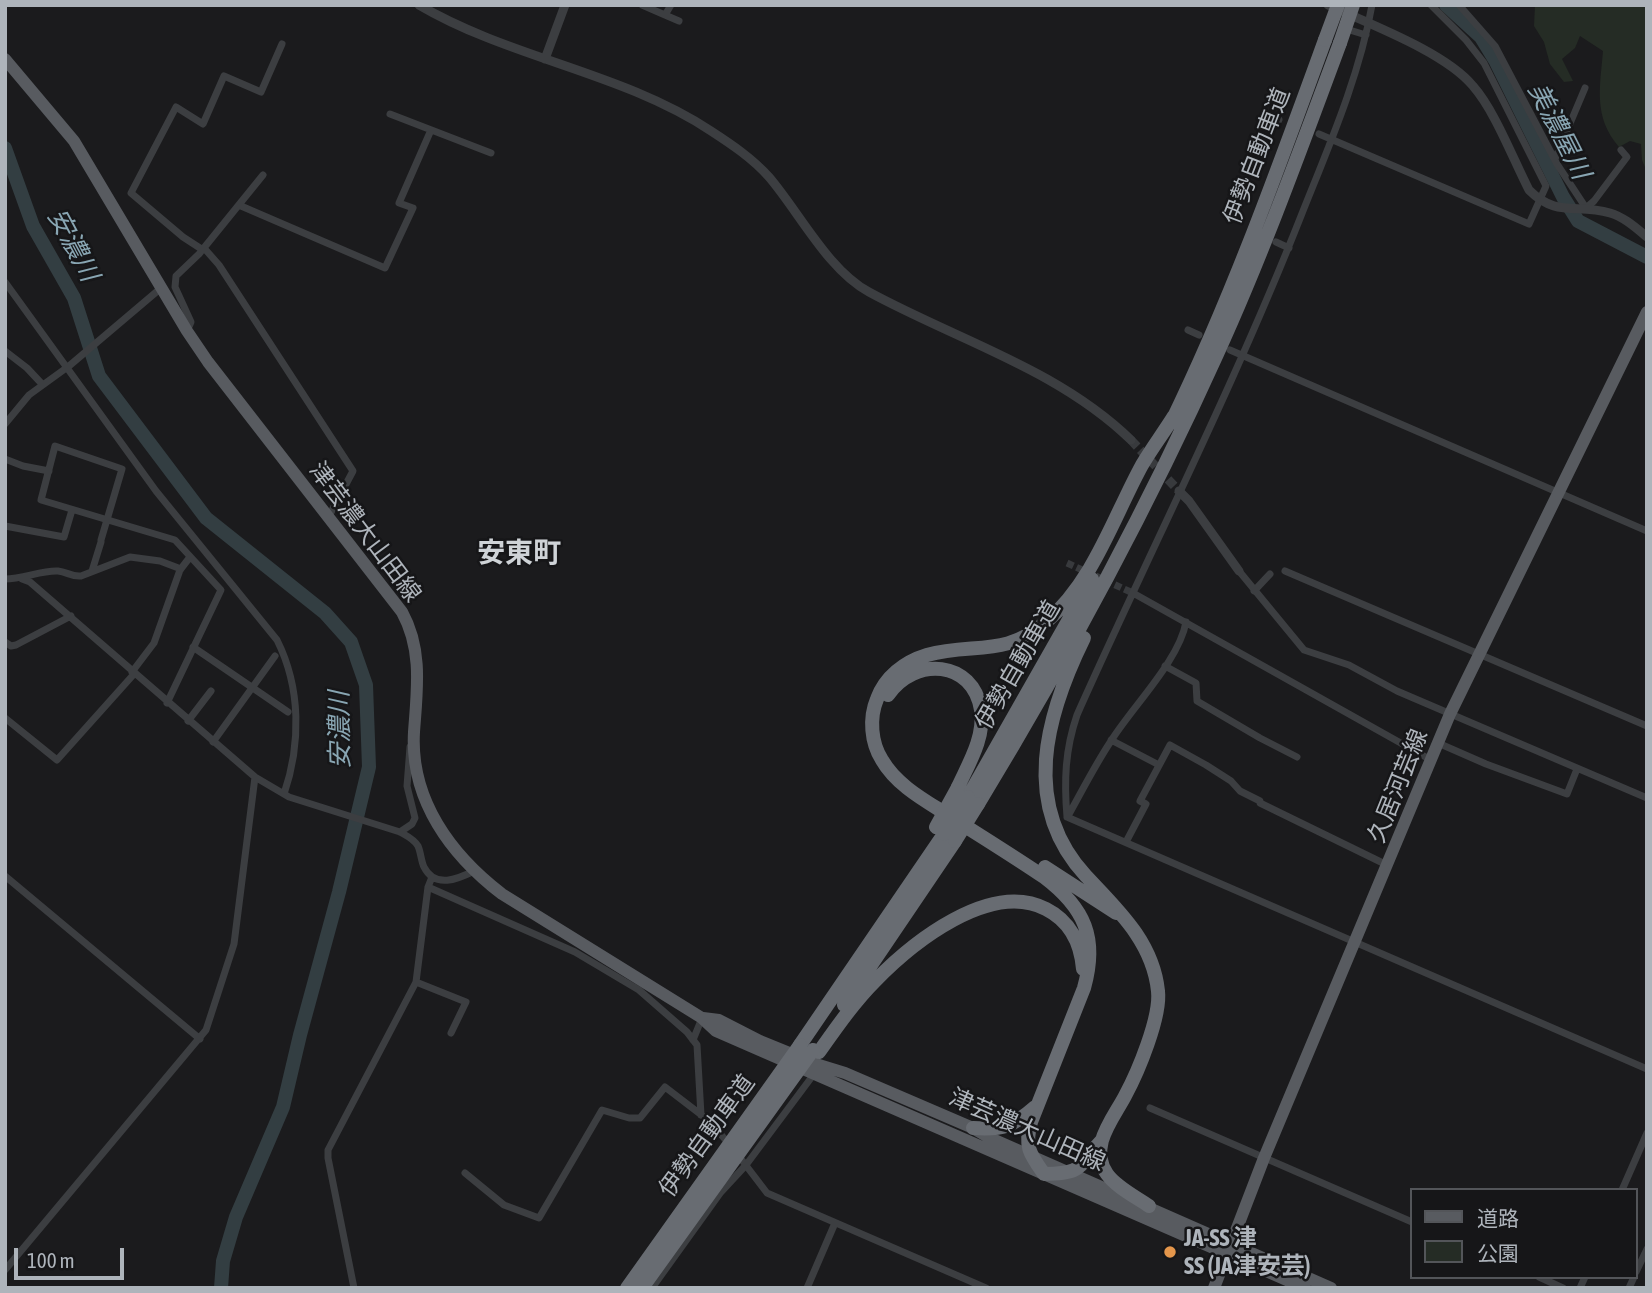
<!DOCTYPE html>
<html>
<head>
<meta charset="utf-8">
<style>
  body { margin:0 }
  #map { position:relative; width:1652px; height:1293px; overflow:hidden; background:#1b1b1d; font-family:"Asap Condensed","Noto Sans JP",sans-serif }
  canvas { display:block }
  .frame { position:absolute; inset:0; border:7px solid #aeb4bb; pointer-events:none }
  .legend { position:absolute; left:1410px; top:1188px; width:228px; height:91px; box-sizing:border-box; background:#161618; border:2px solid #535559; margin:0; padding:9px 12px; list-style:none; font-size:21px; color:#aeb4bb }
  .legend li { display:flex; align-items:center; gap:14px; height:35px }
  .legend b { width:35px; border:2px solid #535559 }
  .scale { position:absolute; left:14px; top:1248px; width:110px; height:32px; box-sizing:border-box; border:4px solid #aeb4bb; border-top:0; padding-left:9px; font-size:21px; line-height:24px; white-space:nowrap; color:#aeb4bb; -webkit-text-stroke:5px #161618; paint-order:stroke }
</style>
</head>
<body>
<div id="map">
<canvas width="1652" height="1293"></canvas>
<div class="frame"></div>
<ul class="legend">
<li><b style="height:9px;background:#585b60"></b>道路</li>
<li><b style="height:19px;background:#252c25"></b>公園</li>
</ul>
<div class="scale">100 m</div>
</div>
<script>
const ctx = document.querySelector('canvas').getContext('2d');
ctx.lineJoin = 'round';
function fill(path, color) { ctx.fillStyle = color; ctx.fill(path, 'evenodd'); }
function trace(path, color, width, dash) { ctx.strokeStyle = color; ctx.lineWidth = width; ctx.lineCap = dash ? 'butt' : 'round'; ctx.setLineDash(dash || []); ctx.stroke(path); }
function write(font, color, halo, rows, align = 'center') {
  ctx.font = font + ' "Asap Condensed","Noto Sans JP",sans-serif'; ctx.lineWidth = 5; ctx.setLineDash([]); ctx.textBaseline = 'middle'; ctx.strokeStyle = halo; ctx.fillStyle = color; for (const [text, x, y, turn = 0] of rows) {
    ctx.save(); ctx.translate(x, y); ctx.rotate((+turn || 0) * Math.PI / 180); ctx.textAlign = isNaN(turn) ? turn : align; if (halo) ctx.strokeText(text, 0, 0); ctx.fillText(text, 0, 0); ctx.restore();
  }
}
const green = new Path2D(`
  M 1535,5 L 1647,5 L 1647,172 L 1642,160 L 1641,144 L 1630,141 L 1619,147 C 1593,117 1600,87 1603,51 L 1580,36 L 1575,48 L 1562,59 L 1573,81 L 1564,82 L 1550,64 L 1544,42 L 1534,26 Z`);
const river = new Path2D(`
  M 1446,5 L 1481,37 L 1495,60 L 1563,197 L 1578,221 L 1647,257
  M 5,148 L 33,226 L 74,298 L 99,376 L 206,518 L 325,613 L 351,642 L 366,685 L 369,767 L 339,892 L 300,1035 L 283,1107 L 236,1217 L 223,1261 L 221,1288`);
const minorTunnel = new Path2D(`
  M 1067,563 L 1133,593`);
const tertiaryTunnel = new Path2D(`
  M 1131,440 L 1179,491`);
const minor = new Path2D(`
  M 642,5 L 665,15 L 671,5
  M 1459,5 L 1495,46 L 1557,164 L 1586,208 L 1594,201 L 1627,157 L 1621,150
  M 665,15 L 679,21
  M 1343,28 L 1366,35
  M 390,114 L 491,153
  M 1275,119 L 1279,120
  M 1319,134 L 1529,224 L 1546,186 L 1484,63 L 1466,40 L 1431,5
  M 1555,159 L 1585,88
  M 241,206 L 385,268 L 413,208 L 399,203 L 431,130
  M 1276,242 L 1289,248
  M 204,248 L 219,265 L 353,471 L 329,516
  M 203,250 L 183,237 L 131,193 L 176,107 L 203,124 L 224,76 L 261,92 L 282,44
  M 5,282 L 156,491 L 277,640 C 301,688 301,744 284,794
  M 1188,330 L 1199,335
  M 187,331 L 191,322 L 175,287 L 176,276 L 199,254 L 263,175
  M 1230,350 L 1647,531
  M 5,351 L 27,368 L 42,384
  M 5,424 L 29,395 L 69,366 L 161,288
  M 5,459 L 23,466 L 49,471
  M 5,526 L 64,537 L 72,510
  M 92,571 L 101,542 L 101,540 L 122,469 L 55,446 L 41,500 L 175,540 L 221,590 L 167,703
  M 1239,571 L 1304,650 L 1349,665 L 1397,691 L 1647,798
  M 1285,571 L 1647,726
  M 5,579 C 23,579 42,570 58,571 C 67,572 72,577 81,576 L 130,557 L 160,561 L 181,569
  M 22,579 L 30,582 L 255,777 L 289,797 L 400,832 C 407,836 414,839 418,846 C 421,853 421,861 424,867 C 435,889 458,879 474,871
  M 1254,591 L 1270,574
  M 1133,593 L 1431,760
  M 5,642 L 11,646 L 16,645 L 71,616
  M 193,647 L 288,712
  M 1165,666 L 1196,683 L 1197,701 L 1260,738 L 1297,757
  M 132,672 L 154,643 L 180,570 L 190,557
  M 5,718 L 57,760 L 134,674
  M 188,721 L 211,691
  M 1111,740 L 1159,765
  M 213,742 L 275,656
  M 1438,743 L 1486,764 L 1567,794 L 1577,769
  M 1068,816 C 1082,791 1095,765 1111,741 C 1132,707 1179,661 1186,622
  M 1067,817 C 1064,781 1065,750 1077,715 C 1151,549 1234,386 1301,216 C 1328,148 1359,78 1372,5
  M 1067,817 L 1647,1069
  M 400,832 L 412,824 L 415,818 L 407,786 L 410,747
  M 1126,842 L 1146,804 L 1140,801 L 1170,745 L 1206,765 L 1231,781 L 1240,791 L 1260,801 L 1260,803 L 1387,865
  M 5,876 L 200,1039
  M 428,887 L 575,952 L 639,990 L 687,1032 L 697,1045 L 701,1115
  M 416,982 L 466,1002 L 451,1033
  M 693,1040 L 702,1018
  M 1150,1108 L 1412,1222
  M 738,1155 L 767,1193 L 986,1288
  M 465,1173 L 504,1205 L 539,1218 L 602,1110 L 629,1118 L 640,1118 L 665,1087 L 708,1120 L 731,1146
  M 1622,1190 L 1647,1133
  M 5,1270 L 206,1030 L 234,944 L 255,777
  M 1636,1272 L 1647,1249
  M 1539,1277 L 1563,1288
  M 354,1288 L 328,1158 L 328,1150 L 416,982 L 428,887 L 432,877
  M 652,1288 L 721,1192 L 746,1165 L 814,1074
  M 807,1288 L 835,1223
  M 1580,1288 L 1585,1277
  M 1629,1288 L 1634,1277`);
const tertiary = new Path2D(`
  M 419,5 C 511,59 622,72 711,131 C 731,144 752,158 769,177 C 799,212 828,270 869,292 C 957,340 1058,369 1131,440
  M 1328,5 C 1369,24 1445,52 1473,86 C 1495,111 1513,159 1529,190 C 1557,218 1576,203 1610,213 C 1624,217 1636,228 1647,237
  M 545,59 L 565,5
  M 1179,491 L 1189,501 L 1239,571`);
const primary = new Path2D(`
  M 5,59 L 74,141 L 187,331 L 208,362 L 402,612 C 423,650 417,690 414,732 C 410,800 451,855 502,894 L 702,1018 L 716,1031 L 1305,1288
  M 703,1018 L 719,1020 L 760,1041 L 819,1065 L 845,1073 L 973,1128 L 990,1138 L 1331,1288
  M 1214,1288 L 1264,1158 L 1450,714 L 1647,312`);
const motorway = new Path2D(`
  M 1171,423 C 1231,300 1278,169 1325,40
  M 1084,638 C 1046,715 1020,805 1086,876 C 1118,910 1153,942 1158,991 C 1161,1017 1138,1072 1125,1096 C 1113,1119 1088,1147 1107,1174 C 1116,1187 1136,1197 1149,1206
  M 888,695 C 915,656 973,660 981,710 C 985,737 969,763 958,787
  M 968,797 L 1092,579
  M 978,804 C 1066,659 1147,509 1217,354 C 1263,253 1301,148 1340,43
  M 1045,867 L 1116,913
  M 844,1005 L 955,841
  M 800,1045 L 944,834
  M 819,1052 C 836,1028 854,1002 875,981 C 912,943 990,880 1046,909 C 1070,921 1081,944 1083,969
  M 973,1128 C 1003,1130 1012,1127 1035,1107
  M 1102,1140 C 1076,1167 1086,1173 1044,1174 C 1030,1154 1024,1147 1031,1122 L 1084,988 C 1098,938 1085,908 1044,877 C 1013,856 982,837 951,817 C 926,801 897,786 882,760 C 871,743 869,718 877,699 C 885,677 904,662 927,655 C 973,642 1004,658 1046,622 C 1094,581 1113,518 1142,465 C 1152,448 1164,432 1174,416`);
const motorwayBridge = new Path2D(`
  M 1325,40 L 1338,5
  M 1340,43 L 1353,5
  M 936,827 L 958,787
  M 944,834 L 968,797
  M 955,841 L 978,804
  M 627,1288 L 800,1045
  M 642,1288 L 813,1050`);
const markers = [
  [1170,1252,7,"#e4964b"]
];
const streetNames = [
  ["伊勢自動車道",1257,156,-69],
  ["津芸濃大山田線",365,532,53],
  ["伊勢自動車道",1018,665,-60],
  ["久居河芸線",1398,786,-68],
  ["津芸濃大山田線",1027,1130,24],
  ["伊勢自動車道",707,1136,-54]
];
const poiNames = [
  ["JA-SS 津",1184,1238],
  ["SS (JA津安芸)",1184,1266]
];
const waterNames = [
  ["美濃屋川",1559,131,63],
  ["安濃川",73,245,62],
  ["安濃川",340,730,-91]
];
const quarterNames = [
  ["安東町",519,553]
];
fill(green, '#252c25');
trace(river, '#333e42', 14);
trace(minorTunnel, '#383a3d', 7, [7, 3.5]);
trace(tertiaryTunnel, '#383a3d', 9, [9, 4.5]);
trace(minor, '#3c3e41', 7);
trace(tertiary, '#3c3e41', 9);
trace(primary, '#585b60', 12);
trace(motorway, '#686c72', 14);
trace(motorwayBridge, '#686c72', 14);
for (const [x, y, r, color] of markers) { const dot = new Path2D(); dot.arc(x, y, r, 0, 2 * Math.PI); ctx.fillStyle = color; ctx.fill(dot); trace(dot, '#161618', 2.5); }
write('24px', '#aeb4bb', '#161618', streetNames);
write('bold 24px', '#aeb4bb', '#161618', poiNames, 'left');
write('italic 26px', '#89a6b3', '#161618', waterNames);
write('bold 28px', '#cfd3d7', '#161618', quarterNames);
</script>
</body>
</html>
